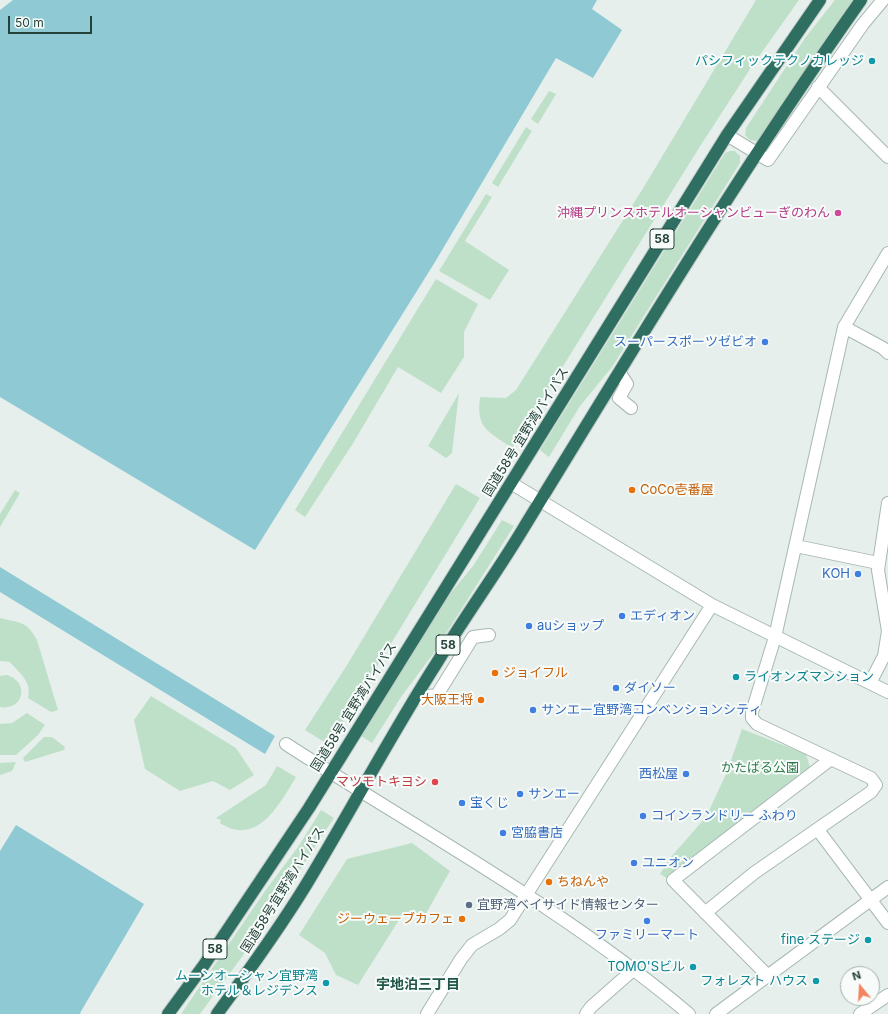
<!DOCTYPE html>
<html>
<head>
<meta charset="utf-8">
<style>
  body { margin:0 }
  #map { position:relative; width:888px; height:1014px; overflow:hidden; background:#e6efeb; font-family:Inter,sans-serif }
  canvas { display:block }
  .north { position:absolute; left:840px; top:966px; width:40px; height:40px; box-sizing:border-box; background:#f7fbf9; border:1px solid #a3b1ad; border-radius:50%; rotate:342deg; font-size:11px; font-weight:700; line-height:16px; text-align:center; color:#24423a }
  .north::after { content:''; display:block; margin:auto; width:14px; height:18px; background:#f4845f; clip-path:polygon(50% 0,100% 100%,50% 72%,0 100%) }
  .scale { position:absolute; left:8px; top:16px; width:84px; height:18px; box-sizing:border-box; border:2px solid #24423a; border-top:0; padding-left:5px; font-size:12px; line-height:14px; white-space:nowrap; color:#24423a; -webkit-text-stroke:3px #f7fbf9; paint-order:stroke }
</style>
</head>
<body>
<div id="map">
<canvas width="888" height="1014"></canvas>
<div class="north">N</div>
<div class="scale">50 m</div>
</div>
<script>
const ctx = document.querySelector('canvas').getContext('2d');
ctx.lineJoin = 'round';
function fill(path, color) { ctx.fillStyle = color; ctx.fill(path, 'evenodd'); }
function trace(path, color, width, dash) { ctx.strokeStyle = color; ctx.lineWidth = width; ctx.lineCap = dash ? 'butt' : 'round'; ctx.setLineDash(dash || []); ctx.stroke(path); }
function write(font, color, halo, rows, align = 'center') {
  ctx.font = font + ' Inter,"Noto Sans JP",sans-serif'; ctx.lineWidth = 4; ctx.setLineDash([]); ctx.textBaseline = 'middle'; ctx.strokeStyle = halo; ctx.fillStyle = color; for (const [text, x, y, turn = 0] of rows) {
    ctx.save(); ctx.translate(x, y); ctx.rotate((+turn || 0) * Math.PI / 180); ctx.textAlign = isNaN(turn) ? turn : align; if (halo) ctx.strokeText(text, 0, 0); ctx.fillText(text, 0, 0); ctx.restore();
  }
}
const green = new Path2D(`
  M 756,0 L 799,0 L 752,66 L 699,148 L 512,448 C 488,431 476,429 480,397 L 506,398 L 516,390 L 642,190 Z
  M 835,0 L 853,0 L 852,7 L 762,138 L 757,141 L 750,140 L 745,135 L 746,128 L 805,38 Z
  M 549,91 L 556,94 L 538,124 L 531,119 Z
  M 526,127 L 532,131 L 498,187 L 492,183 Z
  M 730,151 L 735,151 L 740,156 L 740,163 L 612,367 L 580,406 L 549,457 L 540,450 L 725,153 Z
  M 486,194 L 492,197 L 465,241 L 509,270 L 490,300 L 439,271 Z
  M 436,279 L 478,304 L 464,332 L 464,357 L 441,393 L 398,367 L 352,445 L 305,517 L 295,510 Z
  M 459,393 L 452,453 L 446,458 L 428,446 Z
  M 456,484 L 480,498 L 329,745 L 305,730 L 347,665 Z
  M 15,490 L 20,493 L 0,527 L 0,514 Z
  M 502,520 L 514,526 L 433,654 L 401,697 L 372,743 L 361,736 L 445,600 L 473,566 Z
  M 0,618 C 19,623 26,620 37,640 L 58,710 L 51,712 L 28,698 C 32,681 20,674 10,662 L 0,661 Z
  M 7,675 C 30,682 24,711 0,707 L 0,676 Z
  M 151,696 L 236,748 L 254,775 L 230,790 L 213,781 L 180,791 L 145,769 L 134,720 Z
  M 27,713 L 45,725 L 38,735 L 16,755 L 0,755 L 0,724 L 12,723 Z
  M 742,729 L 806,754 L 810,767 L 667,878 L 660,874 L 670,858 L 706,817 L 727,772 Z
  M 44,737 L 52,737 L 65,747 L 64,750 L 25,762 L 23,758 Z
  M 16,762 L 12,771 L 0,775 L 0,763 Z
  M 277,766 L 296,777 C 279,805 257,847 220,823 L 221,820 L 216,818 L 266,785 Z
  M 321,810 L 334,818 L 244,954 L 200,1014 L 181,1014 L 265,891 L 298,847 Z
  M 412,843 L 450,871 L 424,917 L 404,912 L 358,985 L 336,975 L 325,953 L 299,935 L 347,859 Z`);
const water = new Path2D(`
  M 13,0 L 597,0 L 592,9 L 622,30 L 593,78 L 556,58 L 435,262 L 255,550 L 0,397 L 0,10 Z
  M 0,567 L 275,736 L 265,754 L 0,592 Z
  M 16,825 L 144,904 L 80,1013 L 81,1014 L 0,1014 L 0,851 Z`);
const minor = new Path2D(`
  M 818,87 L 888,157
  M 727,135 L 768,160 L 863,24 L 883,0
  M 844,327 L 883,348 L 888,353
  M 619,372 L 627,384 L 619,398 L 631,408
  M 511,483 L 712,605 L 888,692
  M 796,546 L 878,563
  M 870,683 L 884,656 L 888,631 L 878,570 L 888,503
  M 415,698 L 437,695 L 473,637 L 489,635
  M 286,744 C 422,832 565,909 689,1014
  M 818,830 L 888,923
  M 705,913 L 754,873 L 871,792 L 876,785 L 871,778 L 757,724 L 752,718 L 752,712 L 775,637 L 844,327 L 888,253
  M 767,975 L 673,880 L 831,759
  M 427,1014 L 461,959 L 472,945 L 499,929 L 510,920 L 712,605
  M 586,1014 L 591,1007 L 633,970
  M 716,1014 L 888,887
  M 860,1014 L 888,995`);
const highway = new Path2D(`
  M 168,1014 L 204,965 L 309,808 L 727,135 L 820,0
  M 217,1014 C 248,972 279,929 306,885 C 351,811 391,734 438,661 C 465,616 496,574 523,529 C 632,351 740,171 861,0`);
const markers = [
  [872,61,4,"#0f9aa8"],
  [838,213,4,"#d1479c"],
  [765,342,4,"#3f7fe0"],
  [632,490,4,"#e8710a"],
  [858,574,4,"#3f7fe0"],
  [622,616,4,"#3f7fe0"],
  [529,626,4,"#3f7fe0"],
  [495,673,4,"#e8710a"],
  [736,677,4,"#0f9aa8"],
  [616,688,4,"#3f7fe0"],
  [481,700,4,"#e8710a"],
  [533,710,4,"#3f7fe0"],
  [686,774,4,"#3f7fe0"],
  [435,782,4,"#e0444e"],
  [520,794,4,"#3f7fe0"],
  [462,803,4,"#3f7fe0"],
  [643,816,4,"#3f7fe0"],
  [503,833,4,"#3f7fe0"],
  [634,863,4,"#3f7fe0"],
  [549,882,4,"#e8710a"],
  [469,905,4,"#5c6f8a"],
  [462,919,4,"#e8710a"],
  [647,921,4,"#3f7fe0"],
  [868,940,4,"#0f9aa8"],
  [693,967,4,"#0f9aa8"],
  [816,981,4,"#0f9aa8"],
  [326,983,4,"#0f9aa8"]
];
const shields = [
  [662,239,24],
  [448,645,24],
  [215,949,24]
];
const shieldNames = [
  ["58",662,239],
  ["58",448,645],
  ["58",215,949]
];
const cultureNames = [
  ["パシフィックテクノカレッジ",864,61],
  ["ライオンズマンション",744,677,"left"],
  ["fine ステージ",860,940],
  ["TOMO'Sビル",685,967],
  ["ムーンオーシャン宜野湾",318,976],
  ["ホテル＆レジデンス",318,991],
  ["フォレスト ハウス",808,981]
];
const hotelNames = [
  ["沖縄プリンスホテルオーシャンビューぎのわん",830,213]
];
const shopNames = [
  ["スーパースポーツゼビオ",757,342,"right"],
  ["KOH",850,574,"right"],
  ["エディオン",630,616],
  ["auショップ",537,626],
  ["ダイソー",624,688],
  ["サンエー宜野湾コンベンションシティ",541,710],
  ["西松屋",678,774,"right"],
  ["サンエー",528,794],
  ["宝くじ",470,803],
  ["コインランドリー ふわり",651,816],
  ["宮脇書店",511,833],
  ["ユニオン",642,863],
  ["ファミリーマート",647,935,"center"]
];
const streetNames = [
  ["国道58号 宜野湾バイパス",526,432,-58],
  ["国道58号 宜野湾バイパス",354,707,-58],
  ["国道58号宜野湾バイパス",283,890,-58]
];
const foodNames = [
  ["CoCo壱番屋",640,490],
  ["ジョイフル",503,673],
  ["大阪王将",473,700,"right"],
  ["ちねんや",557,882],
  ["ジーウェーブカフェ",454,919,"right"]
];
const parkNames = [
  ["かたばる公園",760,768]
];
const healthNames = [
  ["マツモトキヨシ",427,782]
];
const serviceNames = [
  ["宜野湾ベイサイド情報センター",477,905]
];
const neighbourhoodNames = [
  ["宇地泊三丁目",418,985]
];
fill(green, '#bfe0c8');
fill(water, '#8ec9d4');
trace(minor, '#a8b8b2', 14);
trace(highway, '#c2cac8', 14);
trace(minor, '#fff', 12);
trace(highway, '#2f6f62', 12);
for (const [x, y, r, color] of markers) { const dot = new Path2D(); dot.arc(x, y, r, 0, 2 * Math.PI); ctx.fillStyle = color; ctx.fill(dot); trace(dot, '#f7fbf9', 1.5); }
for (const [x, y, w] of shields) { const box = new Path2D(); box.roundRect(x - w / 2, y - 10, w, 20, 3); ctx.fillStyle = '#f7fbf9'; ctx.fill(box); trace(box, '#24423a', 1); }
write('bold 12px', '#24423a', null, shieldNames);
write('13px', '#0d838f', '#f7fbf9', cultureNames, 'right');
write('13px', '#b23c85', '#f7fbf9', hotelNames, 'right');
write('13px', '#366cbe', '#f7fbf9', shopNames, 'left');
write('13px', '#24423a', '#f7fbf9', streetNames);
write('13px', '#c56008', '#f7fbf9', foodNames, 'left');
write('13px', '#2d7a4b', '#f7fbf9', parkNames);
write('13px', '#be3a42', '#f7fbf9', healthNames, 'right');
write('13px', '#4e5e75', '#f7fbf9', serviceNames, 'left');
write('bold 14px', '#1f5548', '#f7fbf9', neighbourhoodNames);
</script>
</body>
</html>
